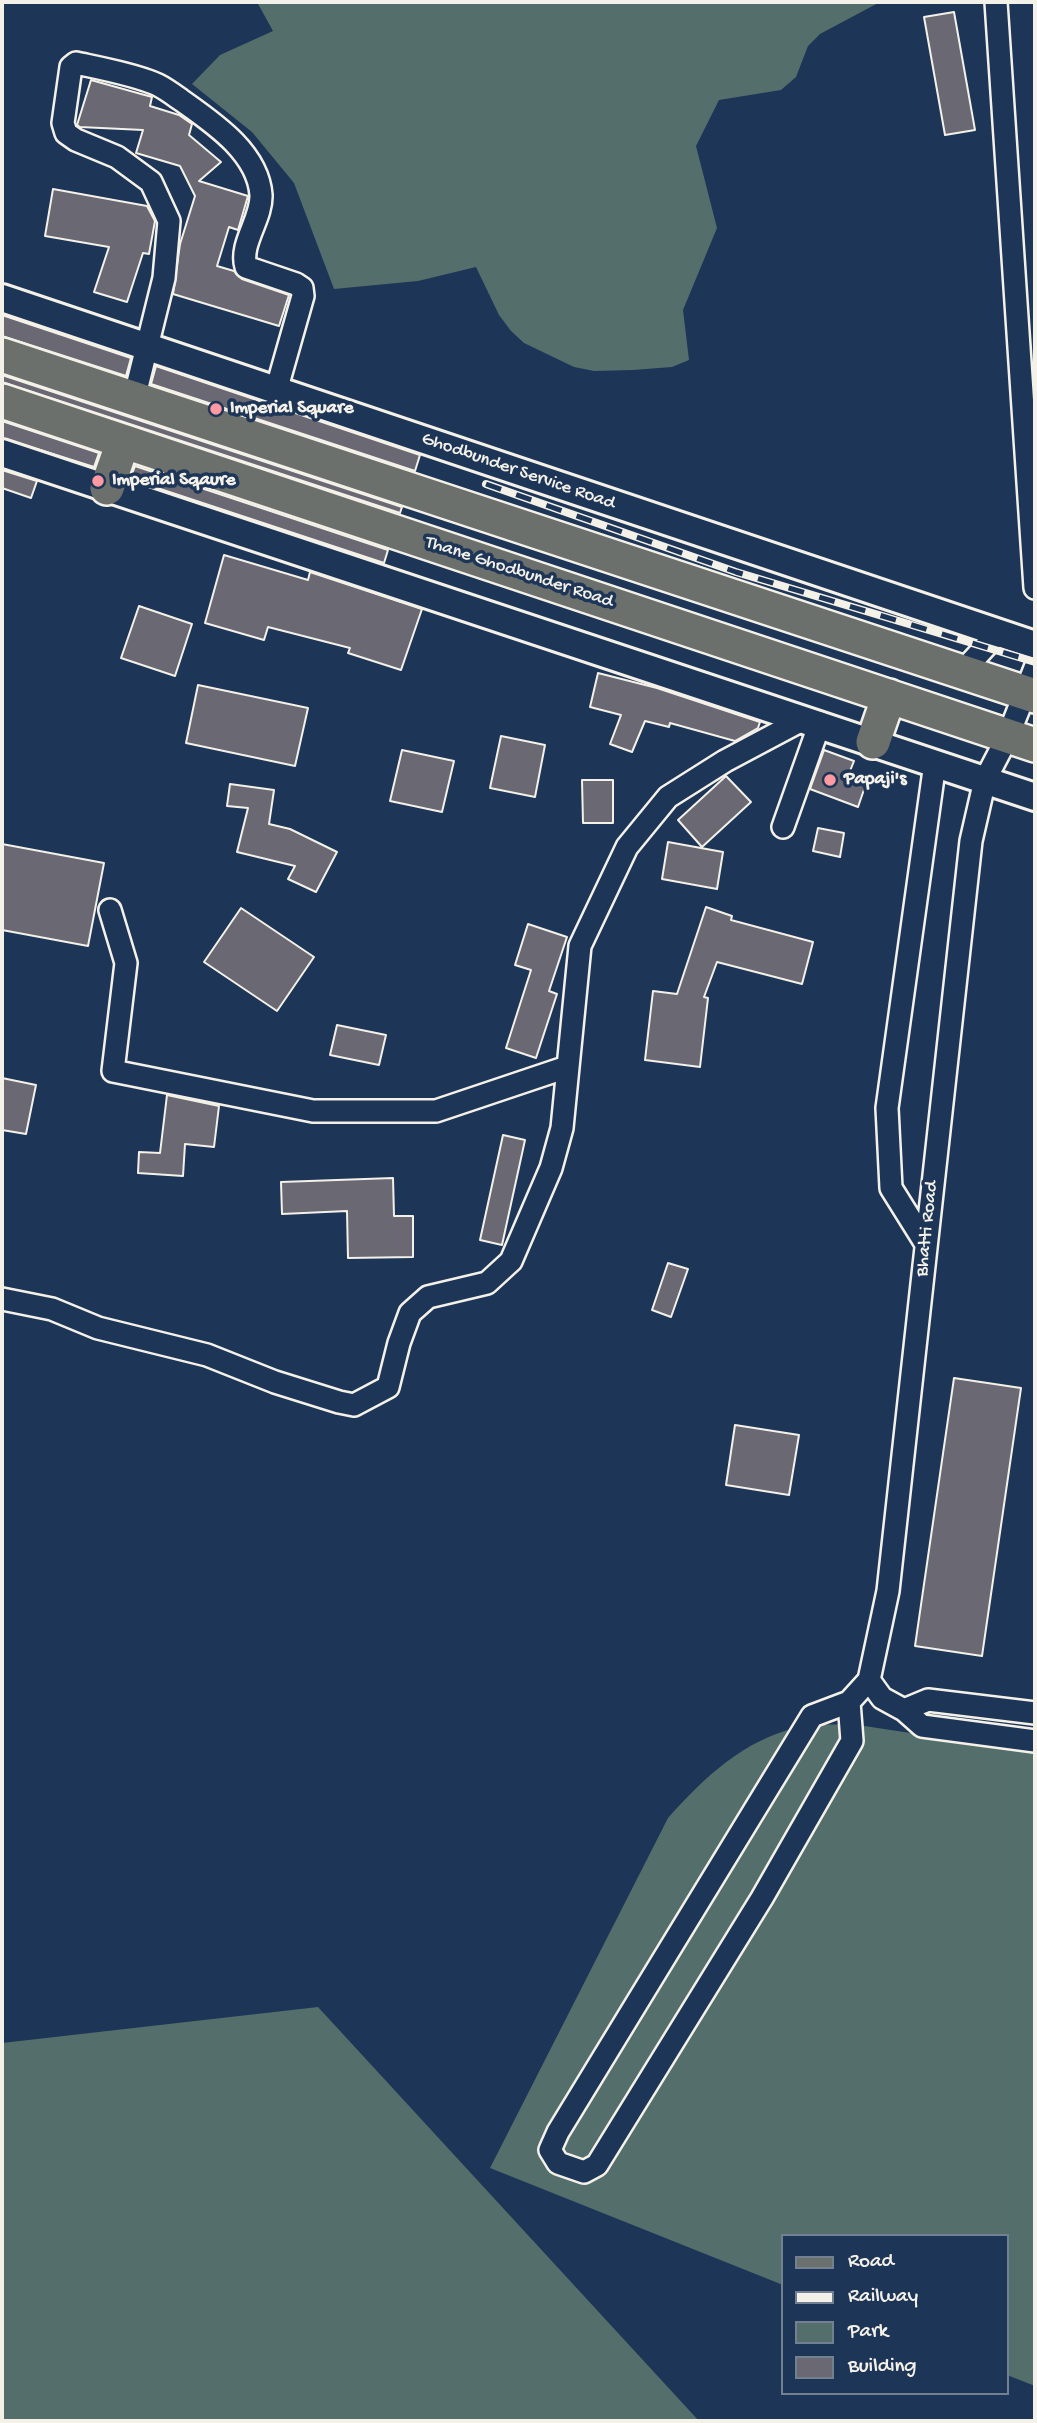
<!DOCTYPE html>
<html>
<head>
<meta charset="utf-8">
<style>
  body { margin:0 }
  #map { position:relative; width:1037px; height:2423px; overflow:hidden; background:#1d3557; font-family:"Gochi Hand",sans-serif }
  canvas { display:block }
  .frame { position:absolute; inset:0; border:4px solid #f4f1e8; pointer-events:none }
  .legend { position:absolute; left:781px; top:2234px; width:228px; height:161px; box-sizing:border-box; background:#1d3557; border:2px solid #738091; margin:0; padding:9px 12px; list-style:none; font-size:21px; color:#f4f1e8 }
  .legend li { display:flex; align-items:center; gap:14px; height:35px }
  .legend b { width:35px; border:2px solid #738091 }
</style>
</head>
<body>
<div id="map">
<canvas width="1037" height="2423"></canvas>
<div class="frame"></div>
<ul class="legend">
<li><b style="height:9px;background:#6c706d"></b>Road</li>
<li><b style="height:9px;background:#f4f1e8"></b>Railway</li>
<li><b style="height:19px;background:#546e6b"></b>Park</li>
<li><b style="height:19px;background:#696873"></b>Building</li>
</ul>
</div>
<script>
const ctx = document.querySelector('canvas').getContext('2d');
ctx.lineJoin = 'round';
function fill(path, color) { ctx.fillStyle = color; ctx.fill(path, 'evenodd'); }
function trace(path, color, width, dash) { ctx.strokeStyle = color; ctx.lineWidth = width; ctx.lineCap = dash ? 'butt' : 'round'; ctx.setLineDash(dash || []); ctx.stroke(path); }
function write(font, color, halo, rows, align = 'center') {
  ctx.font = font + ' "Gochi Hand",sans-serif'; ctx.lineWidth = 7; ctx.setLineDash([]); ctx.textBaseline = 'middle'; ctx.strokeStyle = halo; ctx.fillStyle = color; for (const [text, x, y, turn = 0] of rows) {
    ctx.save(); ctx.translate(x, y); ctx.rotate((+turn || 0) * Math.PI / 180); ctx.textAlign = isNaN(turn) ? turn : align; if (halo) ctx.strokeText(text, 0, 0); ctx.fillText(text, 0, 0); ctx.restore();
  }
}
const green = new Path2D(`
  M 257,2 L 880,2 L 820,34 L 808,46 L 796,77 L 781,90 L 719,100 L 696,146 L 717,228 L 683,310 L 689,360 L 672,367 L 633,370 L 594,371 L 574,367 L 524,343 L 511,331 L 499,315 L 476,267 L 418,281 L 334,289 L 294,183 L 252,132 L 192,84 L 220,55 L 273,31 Z
  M 858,1725 L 1035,1752 L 1035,2386 L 1007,2375 L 1007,2236 L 783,2236 L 783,2285 L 490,2168 L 668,1818 C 705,1777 743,1740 799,1727 C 817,1723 839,1725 858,1725 Z
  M 318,2007 L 699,2421 L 2,2421 L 2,2043 Z`);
const building = new Path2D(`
  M 954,12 L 975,130 L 945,135 L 924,17 Z
  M 91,80 L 152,97 L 150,106 L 179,115 L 192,124 L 189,135 L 221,162 L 199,181 L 248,196 L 238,230 L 229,227 L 217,266 L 234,271 L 242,279 L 289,295 L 279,326 L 173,294 L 180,244 L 195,196 L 180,166 L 136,153 L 143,130 L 80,127 L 77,125 Z
  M 53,189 L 147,206 L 155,221 L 149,254 L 143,253 L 127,302 L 94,292 L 109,247 L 45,236 Z
  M 2,315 L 131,358 L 126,376 L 2,336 Z
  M 156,366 L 420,455 L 415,471 L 151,384 Z
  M 2,375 L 402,507 L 400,513 L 2,382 Z
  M 2,421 L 99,453 L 94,467 L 2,438 Z
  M 135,466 L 388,550 L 384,563 L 130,479 Z
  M 2,470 L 37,481 L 31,498 L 2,488 Z
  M 224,555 L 308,580 L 310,572 L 422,609 L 401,670 L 348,653 L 350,648 L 268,627 L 264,640 L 205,623 Z
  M 139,606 L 192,624 L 175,676 L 121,658 Z
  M 598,673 L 657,688 L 760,722 L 758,728 L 735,741 L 670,723 L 669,727 L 645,721 L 632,752 L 610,744 L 621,715 L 590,707 Z
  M 198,685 L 308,708 L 295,766 L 186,743 Z
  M 501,736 L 545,745 L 535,797 L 490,788 Z
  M 402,750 L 454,761 L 442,812 L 390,801 Z
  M 824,750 L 854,761 L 850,771 L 868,778 L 858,807 L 810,789 Z
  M 726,776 L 751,802 L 702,847 L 678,820 Z
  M 582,780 L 613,780 L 613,823 L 583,823 Z
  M 230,784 L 274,790 L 269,824 L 290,829 L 337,852 L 316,892 L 288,879 L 295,866 L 237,852 L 248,808 L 227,806 Z
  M 818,828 L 844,833 L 840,857 L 813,851 Z
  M 668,842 L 723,852 L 717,889 L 662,879 Z
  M 2,844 L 104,863 L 88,946 L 2,930 Z
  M 706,907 L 732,916 L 731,920 L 813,942 L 802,984 L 717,962 L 704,997 L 708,998 L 700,1067 L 645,1060 L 653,991 L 677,994 Z
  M 241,908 L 314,957 L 277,1011 L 204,962 Z
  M 528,924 L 567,937 L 549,991 L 557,994 L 536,1058 L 506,1048 L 531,970 L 515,965 Z
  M 337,1025 L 386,1035 L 379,1065 L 330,1055 Z
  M 2,1078 L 36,1085 L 26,1134 L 2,1130 Z
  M 167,1095 L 219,1106 L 214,1147 L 185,1144 L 183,1176 L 138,1173 L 139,1152 L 160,1153 Z
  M 503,1135 L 525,1140 L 502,1245 L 480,1240 Z
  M 393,1178 L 394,1216 L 413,1216 L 413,1257 L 348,1258 L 347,1211 L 282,1214 L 281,1182 Z
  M 668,1263 L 688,1269 L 671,1317 L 652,1310 Z
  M 954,1378 L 1021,1388 L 982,1656 L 915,1646 Z
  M 735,1425 L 799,1435 L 789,1495 L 726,1485 Z`);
const minor = new Path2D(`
  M 996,2 L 1035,588
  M 134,399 L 164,278 L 169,221 L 151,182 L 117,157 L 76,140 L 66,133 L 63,123 L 71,67 L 76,63 C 99,68 137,75 158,85 C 166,89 174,95 181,100 C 212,122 258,152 261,195 C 262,219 239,244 246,267 L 296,284 L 302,288 L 303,296 L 276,391
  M 1035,668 L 1008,736 L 985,780 L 971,841 L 888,1591 L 869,1680 L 882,1698 L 904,1710 L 922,1726 L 1035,1741
  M 962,672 L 998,633
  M 783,827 L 820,723
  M 110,910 L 126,963 L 113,1071 L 313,1111 L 436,1111 L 567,1067
  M 926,1244 L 891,1188 L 887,1108 L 935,763
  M 2,1299 L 52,1309 L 98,1328 L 207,1355 L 275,1382 L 339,1402 L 354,1405 L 388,1387 L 399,1343 L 410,1313 L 428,1297 L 487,1283 L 511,1261 L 551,1168 L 562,1128 L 580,946 L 627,847 L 668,797 L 725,761 L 804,719
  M 849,1702 L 852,1741 L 762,1898 L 597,2165 L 584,2172 L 558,2163 L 550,2150 L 558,2132 L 812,1716 L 849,1702 L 869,1680
  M 904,1710 L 928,1700 L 1035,1713`);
const tertiary = new Path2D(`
  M 2,298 L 1035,645
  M 2,453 L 1035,797`);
const primary = new Path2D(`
  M 2,355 L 1035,696
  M 2,401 L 1035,745
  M 107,488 L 123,442
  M 873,742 L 889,696`);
const rail = new Path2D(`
  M 486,484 L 736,572 L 1035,662`);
const markers = [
  [216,409,7,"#ff9aa2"],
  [98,481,7,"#ff9aa2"],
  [830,780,7,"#ff9aa2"]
];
const poiNames = [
  ["Imperial Square",230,409],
  ["Imperial Sqaure",112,481],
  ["Papaji's",844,780]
];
const streetNames = [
  ["Ghodbunder Service Road",518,472,19],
  ["Thane Ghodbunder Road",519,573,18],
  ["Bhatti Road",928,1229,-84]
];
fill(green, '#546e6b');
fill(building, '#696873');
trace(building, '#f4f1e8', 2);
trace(minor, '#f4f1e8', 26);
trace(tertiary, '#f4f1e8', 32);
trace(primary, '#f4f1e8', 38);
trace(minor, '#1d3557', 21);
trace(tertiary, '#1d3557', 26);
trace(primary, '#6c706d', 33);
trace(rail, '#f4f1e8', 8);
trace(rail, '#1d3557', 5, [16]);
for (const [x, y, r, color] of markers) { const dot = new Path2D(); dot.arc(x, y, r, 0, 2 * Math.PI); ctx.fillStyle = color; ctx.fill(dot); trace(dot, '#1d3557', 2.5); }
write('bold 19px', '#f4f1e8', '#1d3557', poiNames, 'left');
write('19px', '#f4f1e8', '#1d3557', streetNames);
</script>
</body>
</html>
